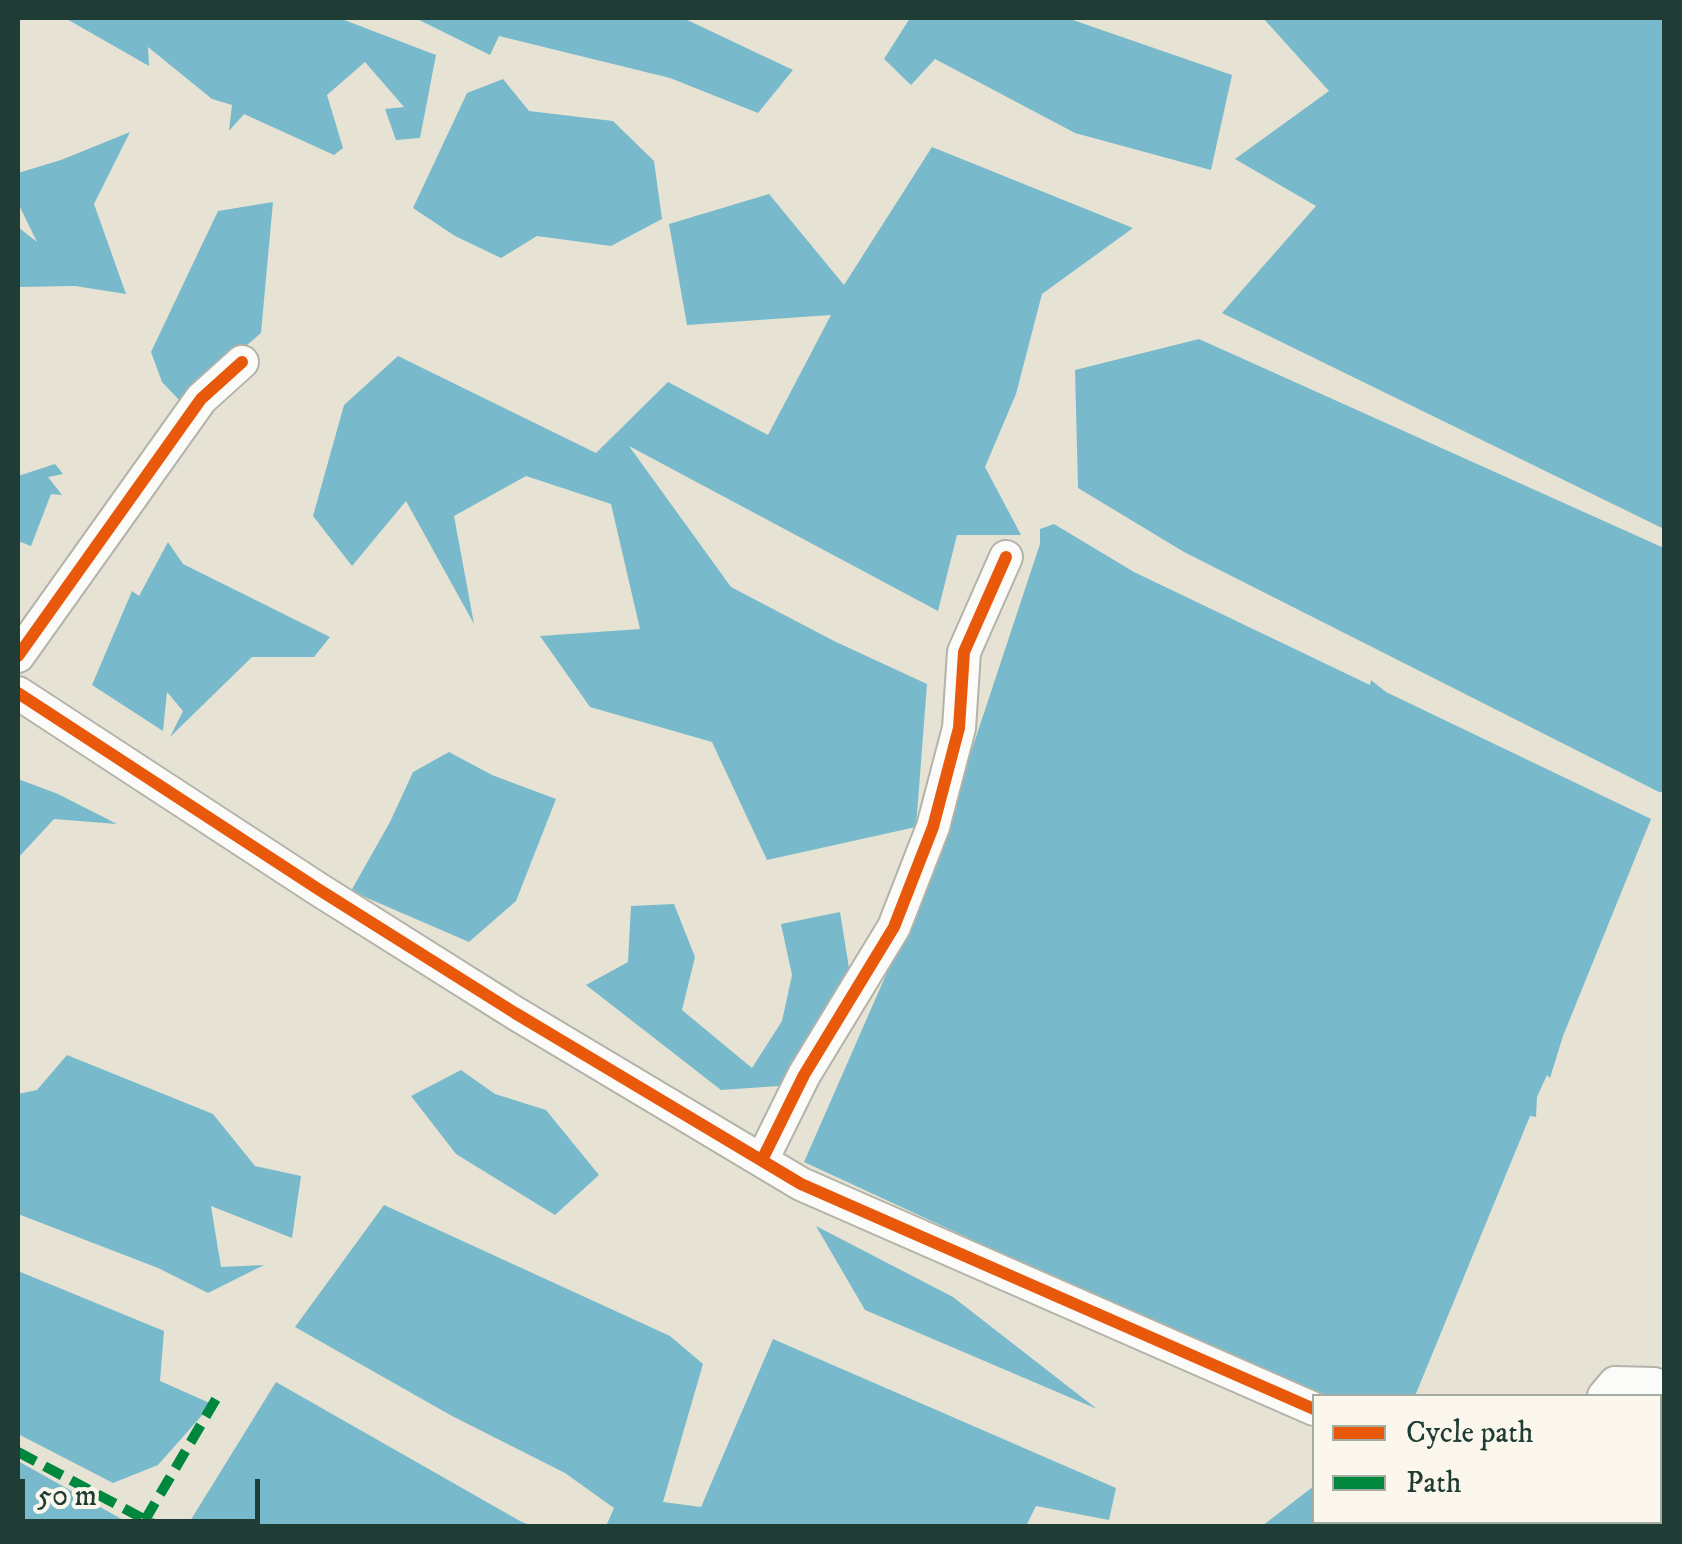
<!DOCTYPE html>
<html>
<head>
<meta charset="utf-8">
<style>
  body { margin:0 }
  #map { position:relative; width:1682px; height:1544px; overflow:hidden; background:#e7e3d4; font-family:"IM FELL DW Pica",serif }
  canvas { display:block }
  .frame { position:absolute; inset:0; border:20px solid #1f3d34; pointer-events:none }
  .legend { position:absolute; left:1312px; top:1394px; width:350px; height:130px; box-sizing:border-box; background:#fbf7ec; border:2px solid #a3ada2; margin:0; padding:12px 18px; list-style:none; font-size:30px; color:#1f3d34 }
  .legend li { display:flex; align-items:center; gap:20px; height:50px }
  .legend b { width:50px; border:2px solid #a3ada2 }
  .scale { position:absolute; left:20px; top:1479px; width:240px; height:45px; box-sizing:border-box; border:5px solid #1f3d34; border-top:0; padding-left:12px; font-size:30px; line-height:35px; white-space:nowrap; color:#1f3d34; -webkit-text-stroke:8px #fbf7ec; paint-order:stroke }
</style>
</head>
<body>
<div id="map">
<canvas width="1682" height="1544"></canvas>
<div class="frame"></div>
<ul class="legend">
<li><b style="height:12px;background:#e8590c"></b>Cycle path</li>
<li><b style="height:12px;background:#00873e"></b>Path</li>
</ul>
<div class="scale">50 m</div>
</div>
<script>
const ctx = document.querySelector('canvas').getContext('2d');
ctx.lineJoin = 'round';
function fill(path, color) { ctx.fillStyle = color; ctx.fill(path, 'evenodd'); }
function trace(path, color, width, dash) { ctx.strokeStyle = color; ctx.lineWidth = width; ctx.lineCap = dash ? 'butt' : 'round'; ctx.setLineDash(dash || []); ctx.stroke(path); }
const water = new Path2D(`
  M 65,18 L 339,18 L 436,55 L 420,138 L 396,140 L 385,109 L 404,107 L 365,62 L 327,95 L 343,148 L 334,155 L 244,114 L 229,131 L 232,105 L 212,99 L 148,47 L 149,66 Z
  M 415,18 L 683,18 L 793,70 L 758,113 L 670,78 L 499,36 L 490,55 Z
  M 910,18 L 1067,18 L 1232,75 L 1211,170 L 1075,133 L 935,59 L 911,85 L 884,59 Z
  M 1263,18 L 1664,18 L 1664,529 L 1222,313 L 1316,206 L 1235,159 L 1329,91 Z
  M 503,79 L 529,111 L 613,121 L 654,161 L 662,219 L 611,246 L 537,236 L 501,258 L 455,236 L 413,208 L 467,93 Z
  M 130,132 L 94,204 L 126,294 L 75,286 L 18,287 L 18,227 L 37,242 L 18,203 L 18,173 L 61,160 Z
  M 932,147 L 1133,228 L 1042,294 L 1016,394 L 985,467 L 1021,535 L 957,535 L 938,611 L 629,446 L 731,587 L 834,641 L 927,684 L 916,827 L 767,860 L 712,742 L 590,707 L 540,636 L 640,629 L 611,504 L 526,476 L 454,516 L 474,624 L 406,501 L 352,566 L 313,516 L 344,405 L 398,356 L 596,453 L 668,382 L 768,435 L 831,315 L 687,325 L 669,224 L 769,194 L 844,285 Z
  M 273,202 L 261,333 L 181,402 L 162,382 L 151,352 L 218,211 Z
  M 1199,339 L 1664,548 L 1664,792 L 1659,792 L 1184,552 L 1078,488 L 1075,370 Z
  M 55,464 L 63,474 L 48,477 L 62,495 L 51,494 L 31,546 L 18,541 L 18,476 Z
  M 1054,524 L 1134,572 L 1370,685 L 1371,680 L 1386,692 L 1651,819 L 1563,1036 L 1550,1078 L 1547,1075 L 1537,1097 L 1536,1117 L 1530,1116 L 1415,1396 L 1314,1398 L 804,1162 L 928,879 L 959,767 L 971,752 L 1040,544 L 1040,529 Z
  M 168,542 L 183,564 L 330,637 L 314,657 L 252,657 L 170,737 L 183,711 L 167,692 L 163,731 L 92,685 L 132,591 L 139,596 Z
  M 449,752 L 492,775 L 556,799 L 516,901 L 469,942 L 351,891 L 390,822 L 413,772 Z
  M 18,779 L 58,794 L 117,824 L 54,819 L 18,858 Z
  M 674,904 L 695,957 L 682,1010 L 752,1068 L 782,1021 L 792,975 L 781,924 L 840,912 L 849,968 L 831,1015 L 793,1085 L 721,1090 L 586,985 L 628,962 L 631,906 Z
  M 67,1055 L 213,1114 L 255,1166 L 301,1176 L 292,1238 L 211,1206 L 221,1267 L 264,1265 L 208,1293 L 158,1268 L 18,1214 L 18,1094 L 37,1090 Z
  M 461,1070 L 495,1094 L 546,1110 L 599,1175 L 555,1215 L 456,1154 L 411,1096 Z
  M 384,1205 L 670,1336 L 703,1364 L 663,1502 L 701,1507 L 773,1339 L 1116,1488 L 1109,1520 L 1036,1506 L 1026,1526 L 606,1526 L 614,1508 L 565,1473 L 452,1416 L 295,1327 Z
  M 816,1226 L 953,1297 L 1097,1409 L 865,1310 Z
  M 18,1271 L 164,1331 L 160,1381 L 212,1404 L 158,1465 L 113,1483 L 18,1434 Z
  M 276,1382 L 520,1521 L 532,1526 L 187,1526 Z
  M 18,1461 L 134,1526 L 18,1526 Z
  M 1314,1486 L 1314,1522 L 1389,1522 L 1392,1526 L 1262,1526 Z`);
const street = new Path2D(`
  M 18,656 L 201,399 L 242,362
  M 18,693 L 318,889 L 515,1013 L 801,1184 L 1314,1409
  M 762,1160 L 804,1075 L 894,927 L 933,827 L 959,728 L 964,652 L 1006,557
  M 1604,1396 L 1615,1383 L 1654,1384 L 1664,1388
  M 1661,1526 L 1664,1514`);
const quiet = new Path2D(`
  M 18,1452 L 157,1526
  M 145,1520 L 216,1399`);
const cycleway = new Path2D(`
  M 18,656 L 201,399 L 242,362
  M 18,693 L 318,889 L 515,1013 L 801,1184 L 1314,1409
  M 762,1160 L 804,1075 L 894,927 L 933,827 L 959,728 L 964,652 L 1006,557`);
fill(water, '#78bacc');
trace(street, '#b3b3a9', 36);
trace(street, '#fbfbf9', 32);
trace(quiet, '#00873e', 10, [20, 10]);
trace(cycleway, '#e8590c', 12);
</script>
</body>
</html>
